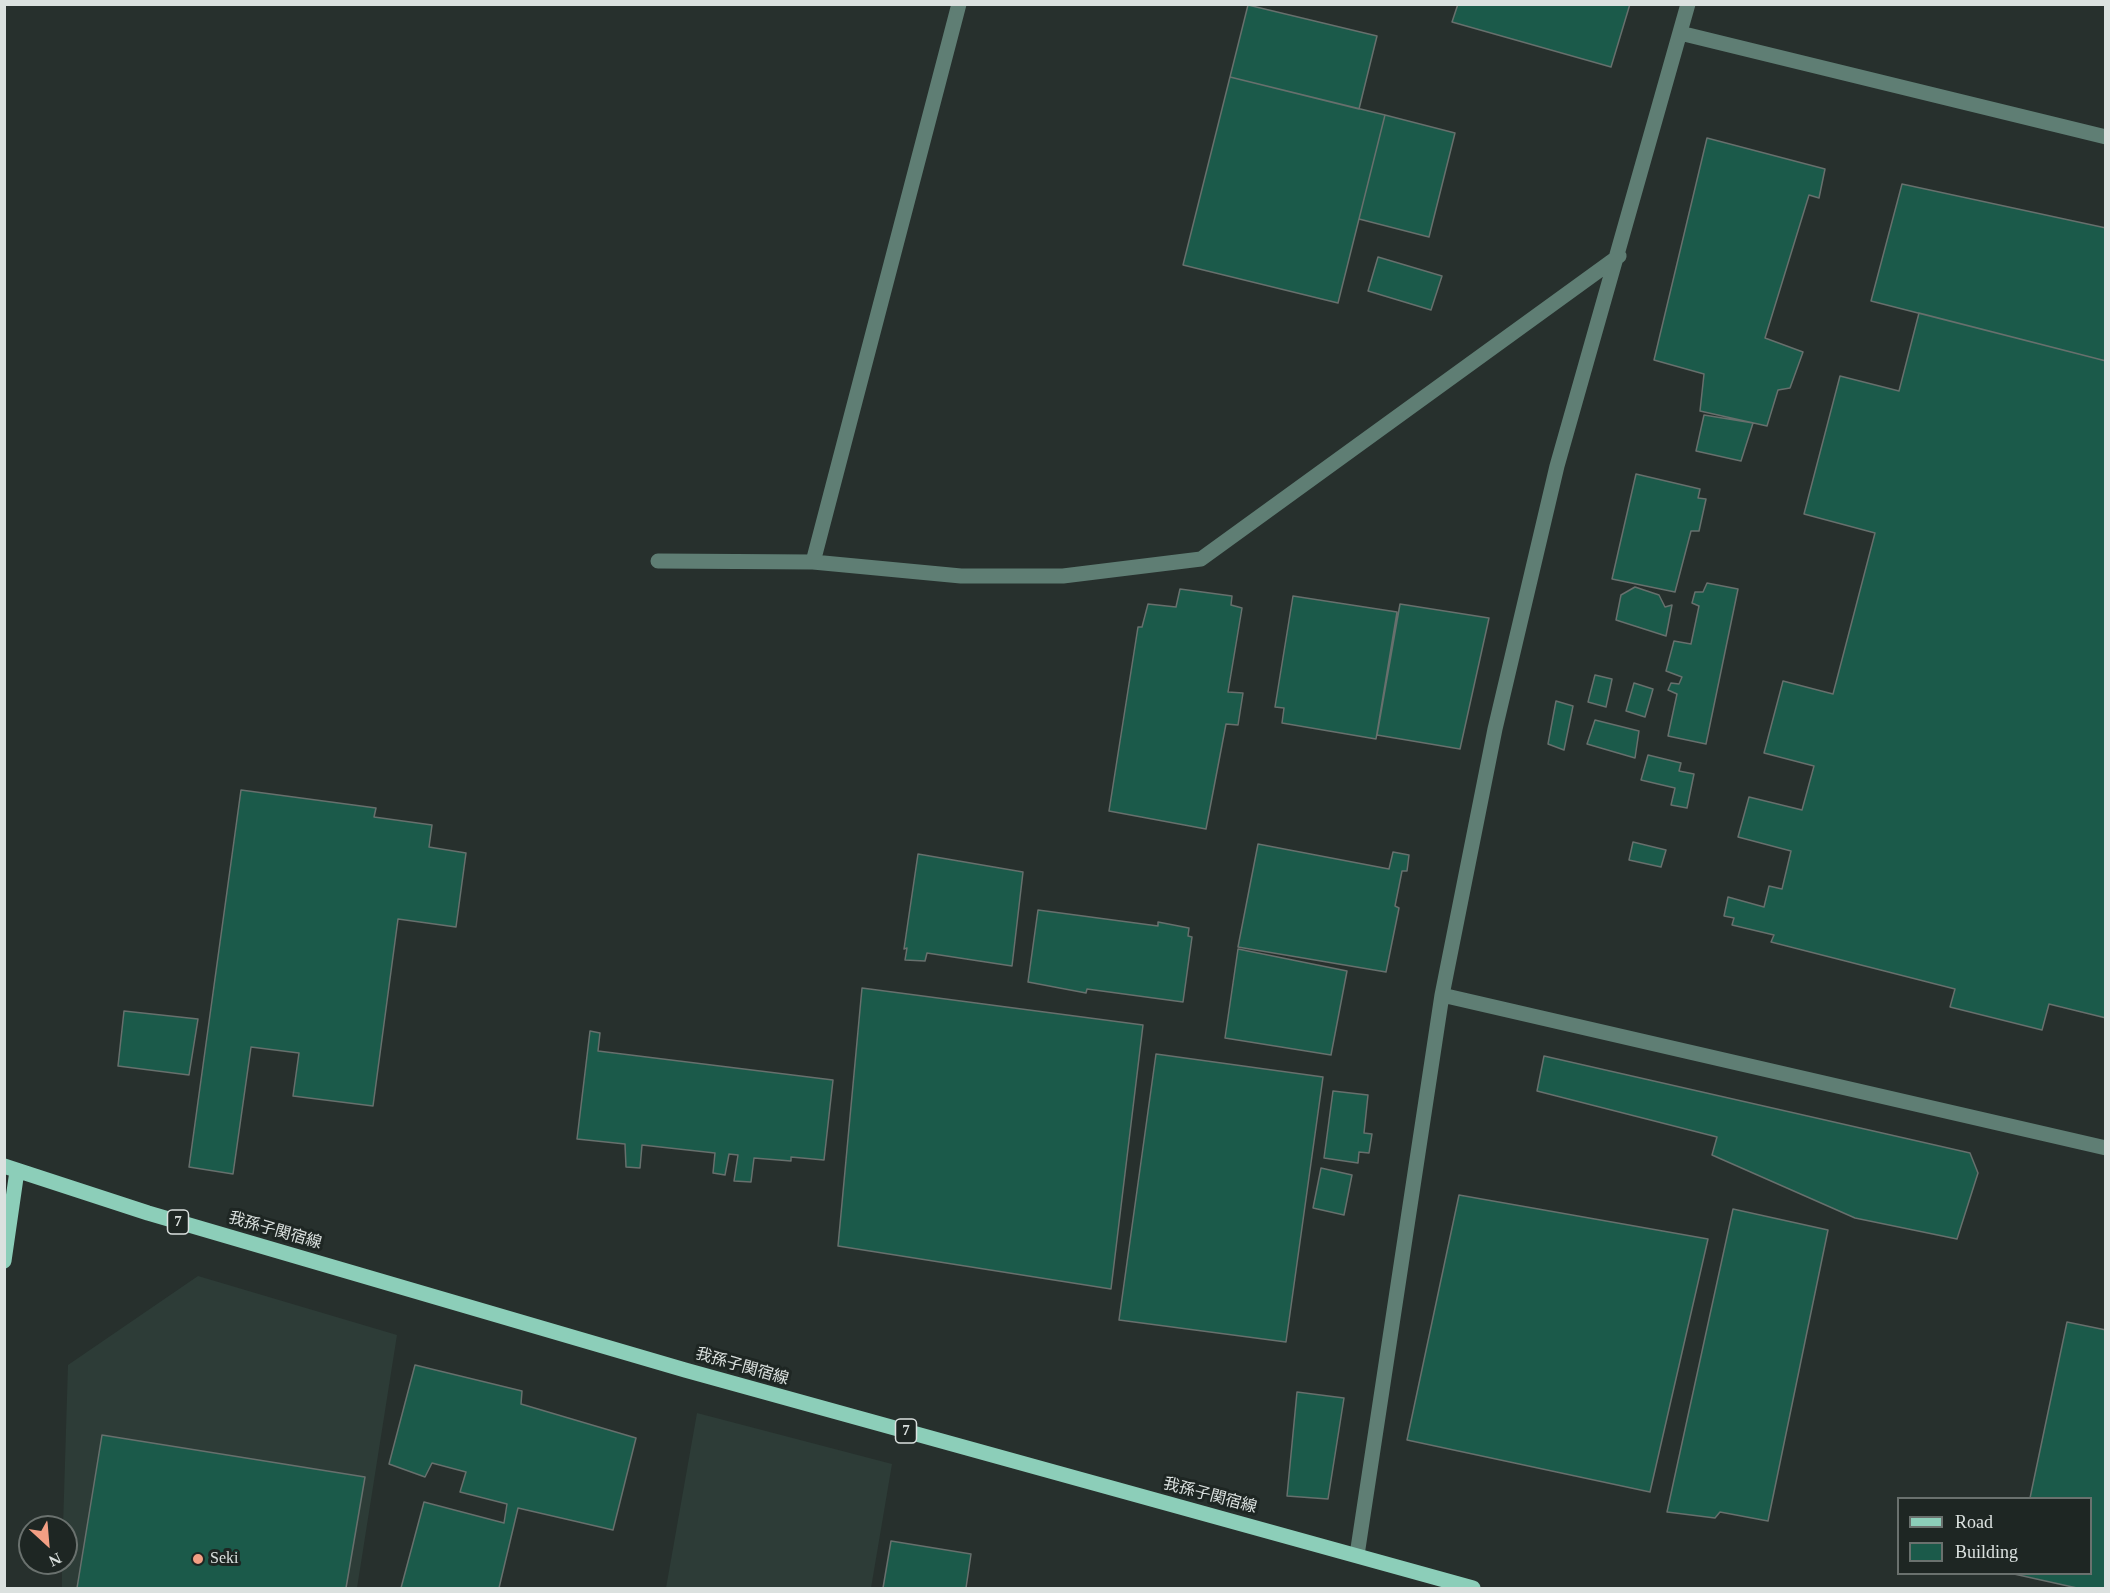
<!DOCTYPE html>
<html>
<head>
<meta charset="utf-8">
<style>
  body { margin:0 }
  #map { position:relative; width:2110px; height:1593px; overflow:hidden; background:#27302d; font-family:"Times New Roman",serif }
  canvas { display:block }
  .frame { position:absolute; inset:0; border:6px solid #dbe1df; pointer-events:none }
  .legend { position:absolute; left:1897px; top:1497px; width:195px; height:78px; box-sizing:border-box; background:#1e2623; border:2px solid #6a716e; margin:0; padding:8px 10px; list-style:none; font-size:18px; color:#dbe1df }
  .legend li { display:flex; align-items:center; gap:12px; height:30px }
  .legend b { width:30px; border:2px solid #6a716e }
  .north { position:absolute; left:18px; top:1515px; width:60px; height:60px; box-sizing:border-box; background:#1e2623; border:2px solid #6a716e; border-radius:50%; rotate:154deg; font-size:16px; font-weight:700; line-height:24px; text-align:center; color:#dbe1df }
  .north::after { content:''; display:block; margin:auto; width:21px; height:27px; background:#f39f84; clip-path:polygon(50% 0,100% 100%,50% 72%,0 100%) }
</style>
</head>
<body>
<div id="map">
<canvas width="2110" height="1593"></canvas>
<div class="frame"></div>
<ul class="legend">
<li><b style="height:8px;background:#8cceb9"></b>Road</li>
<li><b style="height:16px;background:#1b5a4a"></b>Building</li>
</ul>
<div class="north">N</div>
</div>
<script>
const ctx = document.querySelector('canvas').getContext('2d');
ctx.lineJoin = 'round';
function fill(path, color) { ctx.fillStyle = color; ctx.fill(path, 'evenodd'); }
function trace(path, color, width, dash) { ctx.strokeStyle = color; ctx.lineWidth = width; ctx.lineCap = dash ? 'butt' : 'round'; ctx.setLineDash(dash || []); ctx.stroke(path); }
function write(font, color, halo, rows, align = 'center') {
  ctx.font = font + ' "Times New Roman","Noto Sans JP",serif'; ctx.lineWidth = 6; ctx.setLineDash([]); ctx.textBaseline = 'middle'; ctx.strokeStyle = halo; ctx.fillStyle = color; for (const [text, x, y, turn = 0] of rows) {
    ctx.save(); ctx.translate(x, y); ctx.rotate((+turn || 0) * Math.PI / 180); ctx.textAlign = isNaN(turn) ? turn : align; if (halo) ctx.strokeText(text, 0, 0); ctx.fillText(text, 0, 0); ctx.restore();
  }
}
const built = new Path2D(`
  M 198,1276 L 397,1335 L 357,1588 L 62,1588 L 62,1563 L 66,1563 L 66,1527 L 63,1527 L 68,1365 Z
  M 697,1413 L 892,1464 L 871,1588 L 666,1588 Z`);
const building = new Path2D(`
  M 1458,4 L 1630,4 L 1611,67 L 1452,22 Z
  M 1248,5 L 1377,36 L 1359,109 L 1230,77 Z
  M 1230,77 L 1385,115 L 1338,303 L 1183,265 Z
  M 1385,115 L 1455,133 L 1429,237 L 1359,219 Z
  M 1707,138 L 1825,169 L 1819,198 L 1809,195 L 1765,338 L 1803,352 L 1790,388 L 1778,390 L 1767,426 L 1700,411 L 1704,374 L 1654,360 Z
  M 1902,184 L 2106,228 L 2106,361 L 1871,301 Z
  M 1378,257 L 1442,276 L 1431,310 L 1368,291 Z
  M 1919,313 L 2106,361 L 2106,1018 L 2049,1004 L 2042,1030 L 1950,1007 L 1955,989 L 1771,942 L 1774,935 L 1732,925 L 1734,918 L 1724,916 L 1728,897 L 1764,907 L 1769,886 L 1782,889 L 1791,851 L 1738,837 L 1749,797 L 1802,810 L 1814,766 L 1764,753 L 1783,681 L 1833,694 L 1875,533 L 1804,514 L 1840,376 L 1899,391 Z
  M 1704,415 L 1753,423 L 1741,461 L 1696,451 Z
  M 1636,474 L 1700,489 L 1698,498 L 1706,499 L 1699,531 L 1691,531 L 1675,592 L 1612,579 Z
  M 1707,583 L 1738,589 L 1706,744 L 1668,736 L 1677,694 L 1668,690 L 1671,683 L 1679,684 L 1682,677 L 1666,671 L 1674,641 L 1691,644 L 1699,606 L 1692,603 L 1695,592 L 1703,592 Z
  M 1635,587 L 1659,595 L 1665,607 L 1672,605 L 1666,636 L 1616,620 L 1621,595 Z
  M 1180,589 L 1232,596 L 1231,605 L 1242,608 L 1228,692 L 1243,693 L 1238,725 L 1226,724 L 1206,829 L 1109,811 L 1138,627 L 1142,627 L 1148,604 L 1176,607 Z
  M 1293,596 L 1397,612 L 1376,739 L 1282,723 L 1284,708 L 1275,707 Z
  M 1400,604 L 1489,618 L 1460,749 L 1377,735 Z
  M 1595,675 L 1612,679 L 1606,707 L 1588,702 Z
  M 1634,683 L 1653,689 L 1645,717 L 1626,711 Z
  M 1556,701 L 1573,706 L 1564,750 L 1548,744 Z
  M 1595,720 L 1639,731 L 1635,758 L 1587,744 Z
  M 1648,755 L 1681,763 L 1679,771 L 1694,774 L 1687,808 L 1671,805 L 1675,788 L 1641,780 Z
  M 241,790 L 376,808 L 374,817 L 432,825 L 429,847 L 466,853 L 456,927 L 398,919 L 373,1106 L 293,1096 L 299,1053 L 251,1047 L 233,1174 L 189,1167 Z
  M 1633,842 L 1666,850 L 1661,867 L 1629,860 Z
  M 1258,844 L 1389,869 L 1393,852 L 1409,855 L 1407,871 L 1402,871 L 1395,906 L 1399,908 L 1386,972 L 1238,947 Z
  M 918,854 L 1023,872 L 1012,966 L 927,953 L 925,961 L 905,960 L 907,948 L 904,949 Z
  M 1038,910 L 1158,926 L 1158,922 L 1189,928 L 1188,936 L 1192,937 L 1183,1002 L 1087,989 L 1086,993 L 1028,982 Z
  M 1238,949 L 1347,971 L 1331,1055 L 1225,1038 Z
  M 862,988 L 1143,1025 L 1111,1289 L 838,1246 Z
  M 124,1011 L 198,1019 L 189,1075 L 118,1066 Z
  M 590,1031 L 600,1033 L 598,1051 L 833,1080 L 824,1160 L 791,1157 L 791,1161 L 754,1158 L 751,1182 L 734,1181 L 738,1155 L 729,1154 L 725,1175 L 713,1173 L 715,1153 L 642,1145 L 640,1168 L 626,1167 L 625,1144 L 577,1139 Z
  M 1156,1054 L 1323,1077 L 1286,1342 L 1119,1320 Z
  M 1544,1056 L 1970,1153 L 1978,1173 L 1957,1239 L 1855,1218 L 1712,1155 L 1717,1137 L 1537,1091 Z
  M 1333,1091 L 1368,1095 L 1364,1133 L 1372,1134 L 1369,1153 L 1359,1152 L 1358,1163 L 1324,1158 Z
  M 1321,1168 L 1352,1175 L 1344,1215 L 1313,1208 Z
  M 1459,1195 L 1708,1239 L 1650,1492 L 1407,1440 Z
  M 1733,1209 L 1828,1230 L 1768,1521 L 1720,1512 L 1715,1518 L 1667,1512 Z
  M 2067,1322 L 2106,1330 L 2106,1588 L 2077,1588 L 2014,1574 L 2090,1574 L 2090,1498 L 2030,1498 Z
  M 415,1365 L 522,1391 L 521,1404 L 636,1438 L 613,1530 L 518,1508 L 499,1588 L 401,1588 L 424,1502 L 504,1523 L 507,1504 L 460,1492 L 466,1472 L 432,1463 L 425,1477 L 389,1464 Z
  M 1297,1392 L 1344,1398 L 1328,1499 L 1287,1496 Z
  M 102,1435 L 365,1477 L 346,1588 L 77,1588 Z
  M 891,1541 L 971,1554 L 966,1588 L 883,1588 Z`);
const minor = new Path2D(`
  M 1680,33 L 2106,137
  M 658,561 L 813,562 L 961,576 L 1063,576 L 1201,559 L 1619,256
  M 813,562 L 959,4
  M 1442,995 L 2106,1148
  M 1357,1555 L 1442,995 L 1495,729 L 1557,466 L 1688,4`);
const major = new Path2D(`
  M 4,1166 L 148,1213 L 685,1370 L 1473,1588
  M 4,1261 L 17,1171`);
const markers = [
  [198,1559,6,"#f39f84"]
];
const shields = [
  [178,1222,21],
  [906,1431,21]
];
const shieldNames = [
  ["7",178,1222],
  ["7",906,1431]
];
const streetNames = [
  ["我孫子関宿線",275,1231,16],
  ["我孫子関宿線",742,1367,16],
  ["我孫子関宿線",1210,1496,15]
];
const poiNames = [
  ["Seki",210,1559]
];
fill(built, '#2d3c37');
fill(building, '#1b5a4a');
trace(building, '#67706d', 1.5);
trace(minor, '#5f7e74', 15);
trace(major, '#8cceb9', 15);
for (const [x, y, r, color] of markers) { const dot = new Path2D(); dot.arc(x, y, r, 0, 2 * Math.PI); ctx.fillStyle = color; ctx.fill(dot); trace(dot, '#1e2623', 2); }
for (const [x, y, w] of shields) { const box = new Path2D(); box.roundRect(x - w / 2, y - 12, w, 24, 4.5); ctx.fillStyle = '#1e2623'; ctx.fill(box); trace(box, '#dbe1df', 1.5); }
write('bold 15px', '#dbe1df', null, shieldNames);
write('16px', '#dbe1df', '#1e2623', streetNames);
write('16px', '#dbe1df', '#1e2623', poiNames, 'left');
</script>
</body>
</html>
